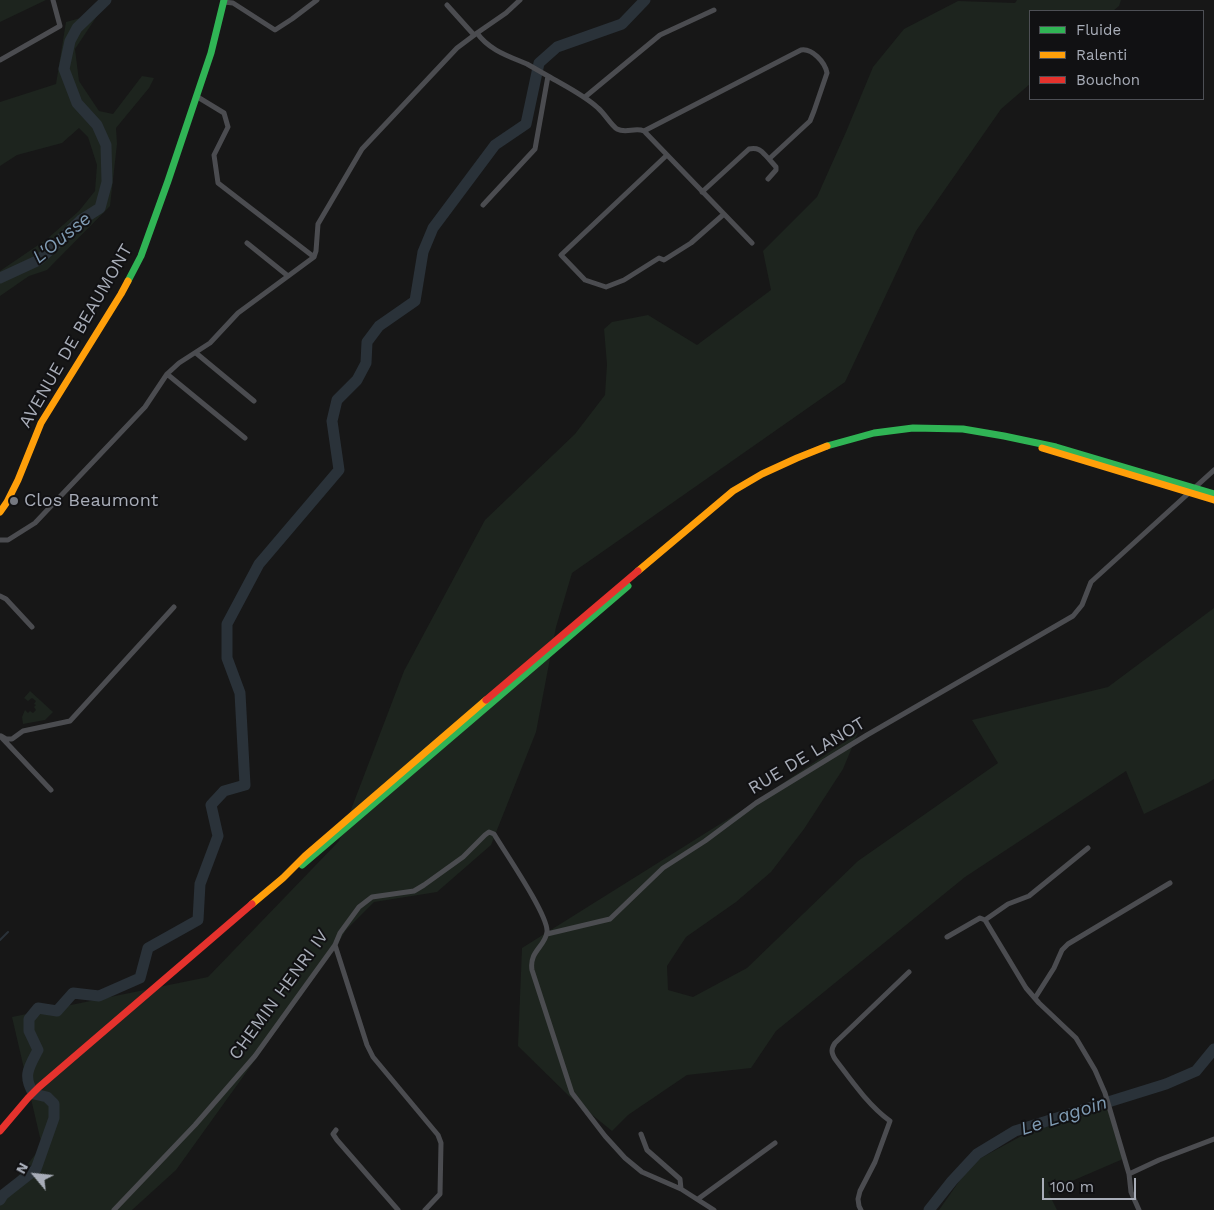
<!DOCTYPE html>
<html>
<head>
<meta charset="utf-8">
<style>
  body { margin:0 }
  #map { position:relative; width:1214px; height:1210px; overflow:hidden; background:#171717; font-family:"Work Sans",sans-serif }
  canvas { display:block }
  .legend { position:absolute; left:1029px; top:10px; width:175px; height:90px; box-sizing:border-box; background:#111113; border:1px solid #4d4f55; margin:0; padding:6px 9px; list-style:none; font-size:15px; color:#a8adb8 }
  .legend li { display:flex; align-items:center; gap:10px; height:25px }
  .legend b { width:25px; border:1px solid #4d4f55 }
  .north { position:absolute; left:10px; top:1150px; width:50px; height:50px; -webkit-text-stroke:4px #111113; paint-order:stroke; rotate:298deg; font-size:14px; font-weight:700; line-height:20px; text-align:center; color:#a8adb8 }
  .north::after { content:''; display:block; margin:auto; width:18px; height:22px; background:#a8adb8; clip-path:polygon(50% 0,100% 100%,50% 72%,0 100%) }
  .scale { position:absolute; left:1042px; top:1178px; width:94px; height:22px; box-sizing:border-box; border:2px solid #a8adb8; border-top:0; padding-left:6px; font-size:15px; line-height:18px; white-space:nowrap; color:#a8adb8; -webkit-text-stroke:4px #111113; paint-order:stroke }
</style>
</head>
<body>
<div id="map">
<canvas width="1214" height="1210"></canvas>
<ul class="legend">
<li><b style="height:6px;background:#30b455"></b>Fluide</li>
<li><b style="height:6px;background:#ff9f0a"></b>Ralenti</li>
<li><b style="height:6px;background:#e5322d"></b>Bouchon</li>
</ul>
<div class="north">N</div>
<div class="scale">100 m</div>
</div>
<script>
const ctx = document.querySelector('canvas').getContext('2d');
ctx.lineJoin = 'round';
function fill(path, color) { ctx.fillStyle = color; ctx.fill(path, 'evenodd'); }
function trace(path, color, width, dash) { ctx.strokeStyle = color; ctx.lineWidth = width; ctx.lineCap = dash ? 'butt' : 'round'; ctx.setLineDash(dash || []); ctx.stroke(path); }
function write(font, color, halo, rows, align = 'center') {
  ctx.font = font + ' "Work Sans",sans-serif'; ctx.lineWidth = 4; ctx.setLineDash([]); ctx.textBaseline = 'middle'; ctx.strokeStyle = halo; ctx.fillStyle = color; for (const [text, x, y, turn = 0] of rows) {
    ctx.save(); ctx.translate(x, y); ctx.rotate((+turn || 0) * Math.PI / 180); ctx.textAlign = isNaN(turn) ? turn : align; if (halo) ctx.strokeText(text, 0, 0); ctx.fillText(text, 0, 0); ctx.restore();
  }
}
const green = new Path2D(`
  M 0,0 L 46,0 L 0,22 Z
  M 1017,0 L 1121,0 L 1119,6 L 1113,11 L 1030,11 L 1030,84 L 1001,109 L 916,231 L 845,382 L 572,573 L 556,627 L 536,732 L 491,845 L 437,892 L 374,902 L 346,930 L 332,953 L 176,1170 L 132,1210 L 0,1210 L 0,1199 L 42,1146 L 12,1017 L 208,977 L 339,841 L 404,671 L 485,520 L 575,434 L 605,395 L 607,364 L 604,329 L 612,322 L 648,315 L 697,345 L 771,290 L 763,251 L 817,197 L 846,132 L 873,67 L 904,29 L 958,1 L 1015,3 Z
  M 99,13 L 75,49 L 79,81 L 99,111 L 113,114 L 142,76 L 154,78 L 149,88 L 116,128 L 117,144 L 110,206 L 47,270 L 29,276 L 0,296 L 0,271 L 47,239 L 79,211 L 95,191 L 97,165 L 88,137 L 79,128 L 62,143 L 17,155 L 0,166 L 0,102 L 56,84 L 66,22 Z
  M 1214,608 L 1214,779 L 1208,783 L 1144,814 L 1126,771 L 965,877 L 776,1031 L 751,1068 L 687,1075 L 628,1115 L 612,1131 L 569,1096 L 518,1046 L 522,948 L 744,809 L 858,733 L 843,769 L 804,829 L 771,872 L 736,902 L 686,937 L 667,966 L 668,990 L 693,997 L 747,968 L 858,861 L 998,763 L 972,720 L 1108,687 Z
  M 30,691 L 53,712 L 45,720 L 23,724 L 22,717 L 25,710 L 28,713 L 30,711 L 33,713 L 36,710 L 34,707 L 36,705 L 34,704 L 36,701 L 32,698 L 28,701 L 24,698 Z
  M 1107,1106 L 1123,1159 L 1051,1190 L 1048,1192 L 1057,1210 L 939,1210 L 965,1173 L 979,1159 L 1027,1133 Z`);
const stream = new Path2D(`
  M 0,940 L 8,932`);
const river = new Path2D(`
  M 0,278 L 39,260 L 81,220 L 100,208 L 107,182 L 106,145 L 97,125 L 77,103 L 64,69 L 70,41 L 77,28 L 106,0
  M 0,1200 L 3,1195 L 36,1169 L 54,1118 L 54,1104 L 47,1097 L 34,1094 C 22,1076 29,1067 38,1050 L 29,1031 L 29,1019 L 38,1008 L 57,1011 L 73,993 L 99,996 L 140,978 L 148,948 L 198,920 L 200,884 L 218,836 L 211,805 L 224,791 L 245,785 L 240,693 L 227,658 L 227,624 L 259,564 L 339,470 L 332,421 L 337,400 L 357,380 L 366,363 L 367,342 L 379,326 L 415,301 L 423,252 L 433,228 L 495,145 L 526,124 L 539,63 L 557,47 L 622,24 L 645,0
  M 929,1210 L 952,1181 L 977,1154 L 1015,1131 L 1166,1084 L 1196,1071 L 1214,1049`);
const street = new Path2D(`
  M 224,2 L 233,3 L 275,30 L 292,19 L 317,0
  M 447,5 L 474,35
  M 477,33 C 489,50 508,56 527,64 C 534,68 541,72 548,76 L 535,149 L 483,205
  M 0,60 L 60,26 L 53,0
  M 548,76 C 565,86 584,95 598,108 C 605,114 611,125 617,129 C 626,134 635,127 644,131 L 752,243
  M 196,96 L 224,113 L 228,127 L 214,155 L 218,183 L 314,257
  M 585,97 L 660,35 L 714,10
  M 644,131 L 801,50 C 812,48 825,62 827,73 L 814,111 L 810,121 L 769,159 C 762,152 760,147 749,149 L 702,192
  M 667,155 L 561,255 L 585,280 L 606,287 L 624,280 L 659,258 L 664,260 L 691,243 L 724,214
  M 768,179 L 776,170 L 776,167 L 769,159
  M 247,243 L 288,276
  M 196,353 L 254,401
  M 167,374 L 245,438
  M 0,540 L 8,540 L 35,523 L 145,407 L 167,374 L 179,363 L 210,343 L 238,313 L 314,257 L 316,251 L 318,224 L 362,149 L 457,48 L 477,33 L 506,13 L 520,0
  M 0,596 L 6,599 L 32,627
  M 1,736 L 6,739 L 12,739 L 23,731 L 70,721 L 174,607
  M 2,738 L 51,790
  M 985,920 L 1008,904 L 1029,896 L 1088,848
  M 547,934 L 610,919 L 663,868 L 705,841 L 756,803 L 867,735 L 1073,616 L 1082,605 L 1091,582 L 1214,470
  M 947,937 L 980,918 L 985,920 L 1026,988 L 1039,1003 L 1076,1038 L 1095,1070 L 1105,1093 L 1129,1174 L 1131,1192 L 1139,1210
  M 335,945 L 367,1045 L 373,1057 L 438,1135 L 441,1143 L 440,1194 L 425,1210
  M 1035,998 L 1054,968 L 1062,950 L 1068,944 L 1170,883
  M 336,1130 L 333,1134 L 337,1140 L 398,1210
  M 641,1134 L 647,1150 L 680,1179 L 681,1189
  M 1129,1174 L 1159,1160 L 1214,1139
  M 698,1199 L 775,1143
  M 114,1210 L 195,1125 L 255,1056 L 335,945 L 340,933 L 359,907 L 372,897 L 414,891 L 424,885 L 463,857 L 485,835 L 489,832 L 494,834 C 504,851 549,916 547,932 C 545,947 529,951 532,970 L 572,1093 L 605,1136 L 625,1158 L 642,1172 L 681,1189 L 714,1210
  M 861,1210 L 859,1206 L 858,1199 L 860,1191 L 875,1162 L 890,1121 C 868,1105 851,1080 835,1059 C 831,1052 831,1049 835,1043 L 909,972`);
const fast = new Path2D(`
  M 128,281 L 141,256 L 168,181 L 211,53 L 224,0
  M 827,446 L 874,433 L 913,428 L 963,429 L 1004,436 L 1056,447 L 1214,494
  M 302,865 L 628,586`);
const slow = new Path2D(`
  M 1042,448 L 1214,500
  M 0,512 L 7,502 L 18,480 L 41,423 L 121,294 L 128,281
  M 638,571 L 733,491 L 762,474 L 797,458 L 827,446
  M 252,904 L 283,878 L 305,856 L 486,700`);
const jam = new Path2D(`
  M 486,700 L 638,571
  M 0,1131 L 28,1098 L 39,1087 L 252,904`);
const markers = [
  [14,501,5,"#757880"]
];
const streetNames = [
  ["AVENUE DE BEAUMONT",76,336,-60],
  ["RUE DE LANOT",807,756,-31],
  ["CHEMIN HENRI IV",279,995,-54]
];
const poiNames = [
  ["Clos Beaumont",24,501]
];
const waterNames = [
  ["L'Ousse",62,238,-39],
  ["Le Lagoin",1064,1116,-18]
];
fill(green, '#1d241e');
trace(stream, '#2a3239', 2);
trace(river, '#2a3239', 11);
trace(street, '#4b4c50', 5);
trace(fast, '#30b455', 7);
trace(slow, '#ff9f0a', 7);
trace(jam, '#e5322d', 7);
for (const [x, y, r, color] of markers) { const dot = new Path2D(); dot.arc(x, y, r, 0, 2 * Math.PI); ctx.fillStyle = color; ctx.fill(dot); trace(dot, '#111113', 2); }
write('18px', '#a8adb8', '#111113', streetNames);
write('18px', '#a8adb8', '#111113', poiNames, 'left');
write('italic 19px', '#7f9bb3', '#111113', waterNames);
</script>
</body>
</html>
